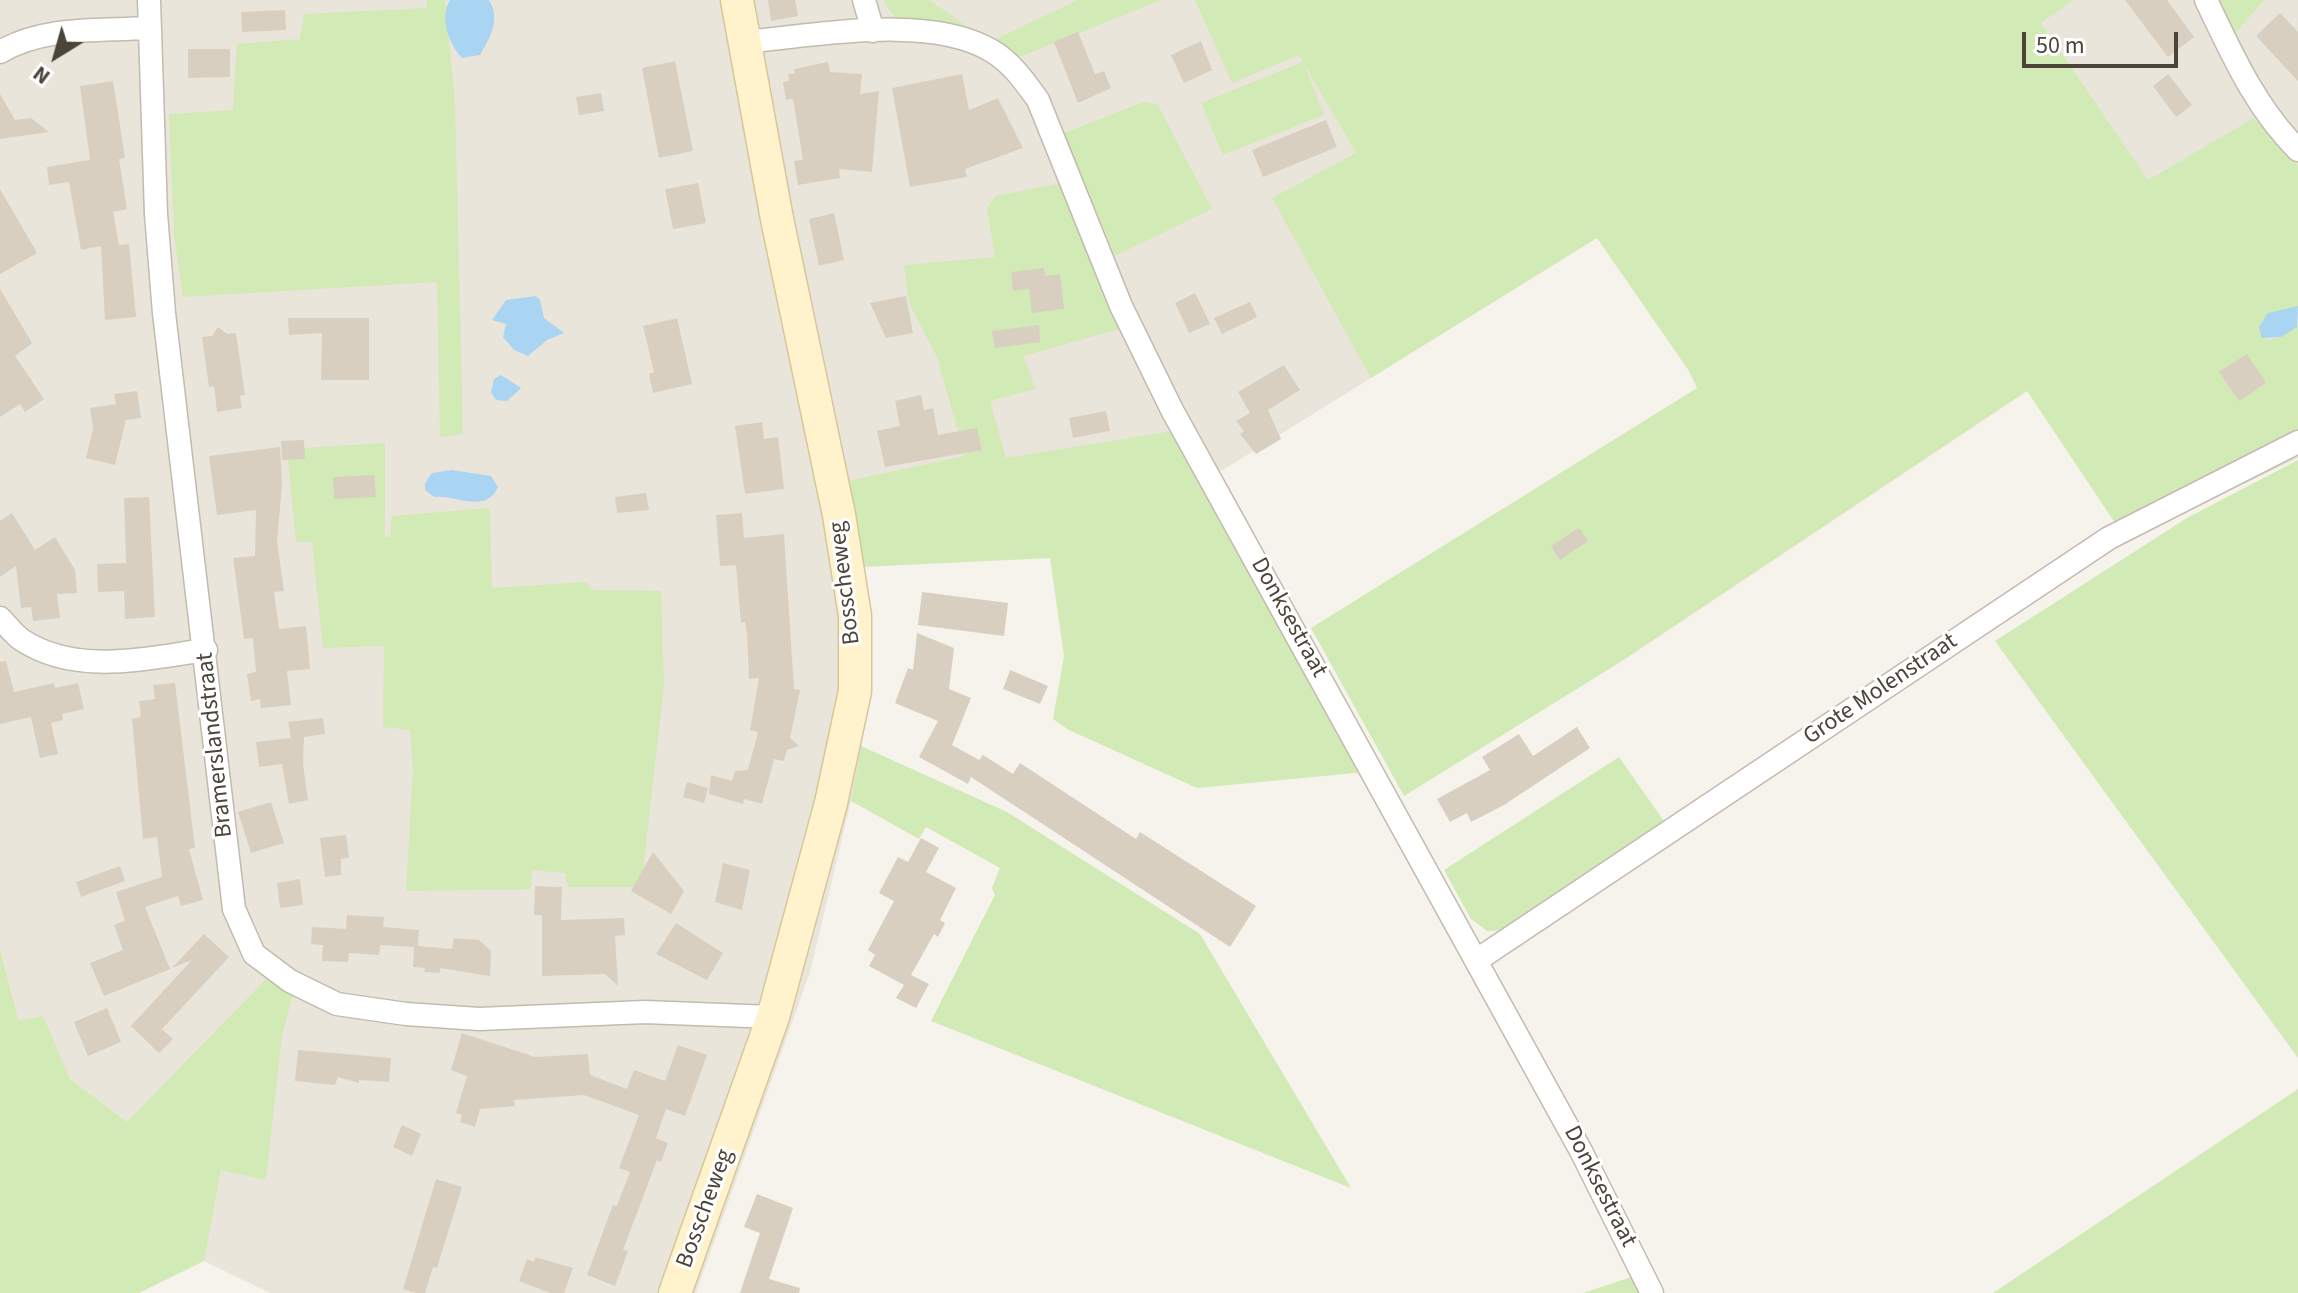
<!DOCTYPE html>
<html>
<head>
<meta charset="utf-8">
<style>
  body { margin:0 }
  #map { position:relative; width:2298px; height:1293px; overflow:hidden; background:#f6f3ec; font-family:"Source Sans 3",sans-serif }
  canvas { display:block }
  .north { position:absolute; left:16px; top:16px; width:80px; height:80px; -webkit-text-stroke:6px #fff; paint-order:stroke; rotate:217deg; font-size:22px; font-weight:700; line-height:32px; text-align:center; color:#4b4439 }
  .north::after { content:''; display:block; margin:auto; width:28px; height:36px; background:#4b4439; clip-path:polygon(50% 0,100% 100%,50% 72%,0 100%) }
  .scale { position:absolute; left:2022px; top:32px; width:156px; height:36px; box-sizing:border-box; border:4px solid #4b4439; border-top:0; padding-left:10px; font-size:24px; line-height:28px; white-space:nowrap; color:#4b4439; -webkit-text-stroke:6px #fff; paint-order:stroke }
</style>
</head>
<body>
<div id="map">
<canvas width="2298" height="1293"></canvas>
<div class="north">N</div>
<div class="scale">50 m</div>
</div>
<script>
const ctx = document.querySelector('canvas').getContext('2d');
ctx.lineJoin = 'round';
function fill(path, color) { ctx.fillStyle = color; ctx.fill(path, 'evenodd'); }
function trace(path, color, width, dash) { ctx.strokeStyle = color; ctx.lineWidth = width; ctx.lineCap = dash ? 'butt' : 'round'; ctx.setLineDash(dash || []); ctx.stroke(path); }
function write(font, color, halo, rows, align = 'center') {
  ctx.font = font + ' "Source Sans 3",sans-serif'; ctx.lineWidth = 6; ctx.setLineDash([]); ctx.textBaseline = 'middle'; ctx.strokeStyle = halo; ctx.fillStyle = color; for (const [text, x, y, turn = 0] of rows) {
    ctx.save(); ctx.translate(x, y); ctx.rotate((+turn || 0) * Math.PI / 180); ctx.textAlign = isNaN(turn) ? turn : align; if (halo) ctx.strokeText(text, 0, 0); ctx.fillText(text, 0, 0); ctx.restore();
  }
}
const residential = new Path2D(`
  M 0,0 L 1198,0 L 1299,55 L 1356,153 L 1289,192 L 1371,378 L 1223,470 L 1006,459 L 862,567 L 861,746 L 851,801 L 810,972 L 696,1293 L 270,1293 L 204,1261 L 19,1021 L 0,948 Z
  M 2062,0 L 2298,0 L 2298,458 L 2244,484 L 2073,192 L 2030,21 Z`);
const green = new Path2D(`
  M 427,0 L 445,0 L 455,103 L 463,434 L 440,437 L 437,282 L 183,297 L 174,235 L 169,114 L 233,110 L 237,44 L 300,39 L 304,14 L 427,8 Z
  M 884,0 L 930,0 L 973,31 C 944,29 895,34 884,0 Z
  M 1078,0 L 1161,0 L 1019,57 L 996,39 Z
  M 1195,0 L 2073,0 L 2041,23 L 2148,180 L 2254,118 L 2298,166 L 2298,306 L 2268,313 L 2267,340 L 2281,337 L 2298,325 L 2298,431 L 2117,526 L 2027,391 L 1622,661 L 1404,796 L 1311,628 L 1697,388 L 1689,371 L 1597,238 L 1371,378 L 1272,198 L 1356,153 L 1304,64 L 1324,115 L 1223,155 L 1201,103 L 1303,62 L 1299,55 L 1232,83 Z
  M 2215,0 L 2264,0 L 2233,36 Z
  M 1144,102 L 1158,105 L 1212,209 L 1115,256 L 1064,133 Z
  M 1061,183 L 1126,327 L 1024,356 L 1035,389 L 990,401 L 1006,458 L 1179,430 L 1366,772 L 1197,788 L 1069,730 L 1053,719 L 1064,656 L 1050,558 L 862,567 L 847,481 L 965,456 L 937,357 L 909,303 L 904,265 L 995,257 L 987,209 L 995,196 Z
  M 385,443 L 385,537 L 390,537 L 392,516 L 490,508 L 492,588 L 586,582 L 592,590 L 661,591 L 664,685 L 641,887 L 568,887 L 565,873 L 532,870 L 531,889 L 406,891 L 413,769 L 410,730 L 383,727 L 384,646 L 323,648 L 312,542 L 296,542 L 287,449 Z
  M 2298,460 L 2298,1058 L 1995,641 L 2187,518 Z
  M 861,746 L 1007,812 L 1200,934 L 1351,1188 L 931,1021 L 995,895 L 992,888 L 1000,868 L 926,827 L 919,839 L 851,801 Z
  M 1619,757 L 1666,824 L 1508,930 L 1487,931 L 1471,919 L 1444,870 Z
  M 0,949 L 19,1021 L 43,1016 L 70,1079 L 127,1122 L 270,975 L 293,994 L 282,1036 L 266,1180 L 221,1170 L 204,1261 L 139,1293 L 0,1293 Z
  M 2298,1089 L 2298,1293 L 1993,1293 Z
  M 1638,1275 L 1646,1293 L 1583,1293 Z`);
const water = new Path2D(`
  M 450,0 L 489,0 C 501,19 490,38 480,55 L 462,58 C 449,44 439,18 450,0 Z
  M 536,296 L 540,300 L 544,318 L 564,333 L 547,340 L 528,356 L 514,350 L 503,337 L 506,324 L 492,320 L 506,300 Z
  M 2298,306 L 2297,327 L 2281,337 L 2262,338 L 2259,327 L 2268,313 Z
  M 501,375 L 521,388 L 507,401 L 496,400 L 491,392 L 494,379 Z
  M 452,470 L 491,476 L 498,487 C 485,515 456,494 434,497 L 425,490 L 425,483 L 432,473 Z`);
const building = new Path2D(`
  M 768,0 L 795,0 L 798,16 L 771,21 Z
  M 2125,0 L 2167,0 L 2194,37 L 2168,57 Z
  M 285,10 L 286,30 L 242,32 L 241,12 Z
  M 2280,13 L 2298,32 L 2298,81 L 2256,36 Z
  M 1078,32 L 1095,74 L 1104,71 L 1111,88 L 1078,103 L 1054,42 Z
  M 1201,41 L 1212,70 L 1184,83 L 1171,55 Z
  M 188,49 L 230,49 L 230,77 L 188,78 Z
  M 675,61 L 693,151 L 659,158 L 642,68 Z
  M 828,62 L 830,72 L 862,74 L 860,94 L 879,91 L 872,172 L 839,169 L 840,178 L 798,185 L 794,161 L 803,160 L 793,99 L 786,100 L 783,82 L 789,81 L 788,74 L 795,73 L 794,69 Z
  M 962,74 L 969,110 L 998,98 L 1023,148 L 965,169 L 967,177 L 910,187 L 892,88 Z
  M 2168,74 L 2192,105 L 2176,117 L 2153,86 Z
  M 113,81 L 125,158 L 119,159 L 127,209 L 113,212 L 119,245 L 129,244 L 136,317 L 105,320 L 101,246 L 81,250 L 69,182 L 49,185 L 47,167 L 90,160 L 80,86 Z
  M 601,93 L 604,111 L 579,115 L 576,97 Z
  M 0,94 L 15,120 L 31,118 L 49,132 L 0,139 Z
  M 1326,120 L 1337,147 L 1263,177 L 1252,150 Z
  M 698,183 L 706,223 L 673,229 L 665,189 Z
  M 0,189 L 37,253 L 0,274 Z
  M 834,213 L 844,260 L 819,266 L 809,219 Z
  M 1044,268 L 1045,276 L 1060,274 L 1064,309 L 1032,313 L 1029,289 L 1013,291 L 1011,272 Z
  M 0,289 L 32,343 L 15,356 L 44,399 L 25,412 L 20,404 L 0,417 Z
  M 1195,293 L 1210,324 L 1189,333 L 1175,303 Z
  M 906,296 L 913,333 L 886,338 L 870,303 Z
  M 1250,302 L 1257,317 L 1222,334 L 1214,318 Z
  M 288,318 L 369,318 L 369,380 L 321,380 L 322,333 L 289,335 Z
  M 677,318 L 692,384 L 653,393 L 649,374 L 654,372 L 643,326 Z
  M 1039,325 L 1040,342 L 995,348 L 992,331 Z
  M 218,327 L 227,334 L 236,333 L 245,395 L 240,396 L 242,408 L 217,412 L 214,386 L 209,387 L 202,337 L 212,336 Z
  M 2247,354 L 2266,383 L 2239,401 L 2219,372 Z
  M 1284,365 L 1300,390 L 1268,410 L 1281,439 L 1256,454 L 1240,434 L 1244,431 L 1236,421 L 1250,413 L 1238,392 Z
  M 137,391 L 141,418 L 126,420 L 115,465 L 86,458 L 93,429 L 90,408 L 116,404 L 114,394 Z
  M 921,395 L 924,410 L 933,408 L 938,435 L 977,428 L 982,450 L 885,467 L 877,431 L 900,426 L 895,401 Z
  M 1106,411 L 1110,431 L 1073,438 L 1069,418 Z
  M 762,422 L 764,439 L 778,437 L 784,489 L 745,494 L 735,426 Z
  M 304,440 L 305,459 L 282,460 L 281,441 Z
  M 280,447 L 282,485 L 277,541 L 284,591 L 274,592 L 279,629 L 306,626 L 310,669 L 287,671 L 291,705 L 261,708 L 260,699 L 251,701 L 247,674 L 256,672 L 253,638 L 244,639 L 233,558 L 255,556 L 256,510 L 217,515 L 209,456 Z
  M 374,475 L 376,497 L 334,499 L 333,477 Z
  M 646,493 L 649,510 L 617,513 L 615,497 Z
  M 149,497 L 155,617 L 125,619 L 124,591 L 98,592 L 97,564 L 126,563 L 124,498 Z
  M 12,513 L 35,550 L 55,537 L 75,570 L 77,593 L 57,594 L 60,618 L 33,621 L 31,607 L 21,608 L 16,566 L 0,577 L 0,521 Z
  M 742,513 L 744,538 L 784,534 L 794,689 L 800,690 L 790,738 L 799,746 L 787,750 L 784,761 L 774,759 L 762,804 L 744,799 L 743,804 L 709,794 L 711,775 L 732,781 L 735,771 L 748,770 L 758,732 L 750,730 L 759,678 L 749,679 L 747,633 L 745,622 L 741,623 L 736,565 L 720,566 L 716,515 Z
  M 1579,528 L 1588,541 L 1560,560 L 1551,546 Z
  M 922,592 L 1008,603 L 1004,636 L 918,625 Z
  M 917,633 L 954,648 L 949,689 L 971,698 L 952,745 L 979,760 L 983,755 L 1013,774 L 1020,763 L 1136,839 L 1140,832 L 1256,906 L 1230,947 L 971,777 L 968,784 L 919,757 L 938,721 L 895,703 L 908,668 L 913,670 Z
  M 6,661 L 14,692 L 54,683 L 55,688 L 78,683 L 84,709 L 62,714 L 63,720 L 51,723 L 58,754 L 40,758 L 31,717 L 0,724 L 0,662 Z
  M 1010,670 L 1048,686 L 1040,704 L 1003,689 Z
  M 175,683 L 195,848 L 189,849 L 203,900 L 181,906 L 178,896 L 145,907 L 170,969 L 104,996 L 90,963 L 123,950 L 114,925 L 125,921 L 116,892 L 162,877 L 157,837 L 143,839 L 132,719 L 141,717 L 139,701 L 155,699 L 153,685 Z
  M 323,718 L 325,734 L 304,737 L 303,764 L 308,800 L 289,804 L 282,764 L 259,767 L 256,742 L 291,738 L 288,722 Z
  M 1577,727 L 1590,748 L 1504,805 L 1471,822 L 1467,813 L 1450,822 L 1437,799 L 1490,770 L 1482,757 L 1519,734 L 1533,756 Z
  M 687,782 L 708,788 L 704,803 L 683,797 Z
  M 271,802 L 284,843 L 251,853 L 238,812 Z
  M 346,835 L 349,858 L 341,859 L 341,875 L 325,877 L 320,838 Z
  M 921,838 L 939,848 L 926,872 L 956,888 L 940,920 L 945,923 L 938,937 L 934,934 L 911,975 L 929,984 L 916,1008 L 896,998 L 904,985 L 869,966 L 875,955 L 868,950 L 894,901 L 879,893 L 898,857 L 908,862 Z
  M 653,852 L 684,891 L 671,914 L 631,891 Z
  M 723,863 L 750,870 L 742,910 L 715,902 Z
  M 120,866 L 125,881 L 81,897 L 76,882 Z
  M 300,879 L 303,905 L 280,908 L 277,883 Z
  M 535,886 L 562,887 L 561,920 L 624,918 L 625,935 L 615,936 L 618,986 L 605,974 L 542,976 L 542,915 L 534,915 Z
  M 347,915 L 384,917 L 383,927 L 419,930 L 418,946 L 452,949 L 454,938 L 479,940 L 491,951 L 490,976 L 440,968 L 440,973 L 424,972 L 425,968 L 413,967 L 414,947 L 380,945 L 379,955 L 349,953 L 348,962 L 322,961 L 323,945 L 311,944 L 312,927 L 346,929 Z
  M 676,923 L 723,953 L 707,980 L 656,954 Z
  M 204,934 L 229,957 L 162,1029 L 173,1039 L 159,1053 L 131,1026 L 192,960 L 172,968 Z
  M 107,1008 L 121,1042 L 88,1056 L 74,1022 Z
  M 462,1033 L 535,1057 L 588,1054 L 590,1075 L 627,1089 L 634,1070 L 665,1081 L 678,1045 L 707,1055 L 685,1116 L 666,1109 L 656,1138 L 668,1143 L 661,1162 L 657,1160 L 623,1250 L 628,1251 L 615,1286 L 587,1275 L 613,1205 L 617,1206 L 630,1172 L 619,1168 L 639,1115 L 584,1095 L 514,1100 L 515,1106 L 480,1109 L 475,1127 L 460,1122 L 462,1115 L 456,1113 L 467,1076 L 451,1070 Z
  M 298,1050 L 391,1058 L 389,1082 L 359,1080 L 359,1083 L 338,1077 L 335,1085 L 295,1081 Z
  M 402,1125 L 421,1134 L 412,1156 L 393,1147 Z
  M 436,1179 L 462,1187 L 437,1268 L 433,1267 L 425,1293 L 416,1293 L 403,1289 Z
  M 757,1194 L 793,1208 L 769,1279 L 800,1288 L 799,1293 L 740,1293 L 760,1233 L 744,1227 Z
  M 535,1257 L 573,1268 L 564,1293 L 550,1293 L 519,1281 L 527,1259 L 534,1262 Z`);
const street = new Path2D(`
  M 149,0 L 156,214 L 164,313 L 234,909 L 254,954 L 290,981 L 337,1004 L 406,1014 L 479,1019 L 645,1012 L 773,1017
  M 864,0 L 873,31
  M 2206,0 C 2232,54 2255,107 2298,150
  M 743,42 C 814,36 930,13 992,51 C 1012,63 1025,82 1038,100 L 1121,306 L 1172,410 L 1581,1151 L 1652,1293
  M 0,52 C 43,26 99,31 147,28
  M 0,618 C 7,625 14,635 22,640 C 77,676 146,658 206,650
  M 1477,960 L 2109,538 L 2298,442`);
const secondary = new Path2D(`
  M 675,1293 L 773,1017 L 831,803 L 855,691 L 855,616 L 839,515 L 777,219 L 737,0`);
const streetNames = [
  ["Bosscheweg",846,583,-97],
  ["Donksestraat",1288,618,61],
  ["Grote Molenstraat",1881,690,-34],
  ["Bramerslandstraat",216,745,-96],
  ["Donksestraat",1599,1187,63],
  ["Bosscheweg",706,1209,-70]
];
fill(residential, '#eae5da');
fill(green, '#d2eab5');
fill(water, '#a9d4f2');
fill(building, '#d8cfc1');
trace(street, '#c2bbae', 25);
trace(secondary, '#d6c79b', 35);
trace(street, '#fff', 22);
trace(secondary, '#fff3cd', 32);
write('24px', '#4b4439', '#fff', streetNames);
</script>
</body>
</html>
